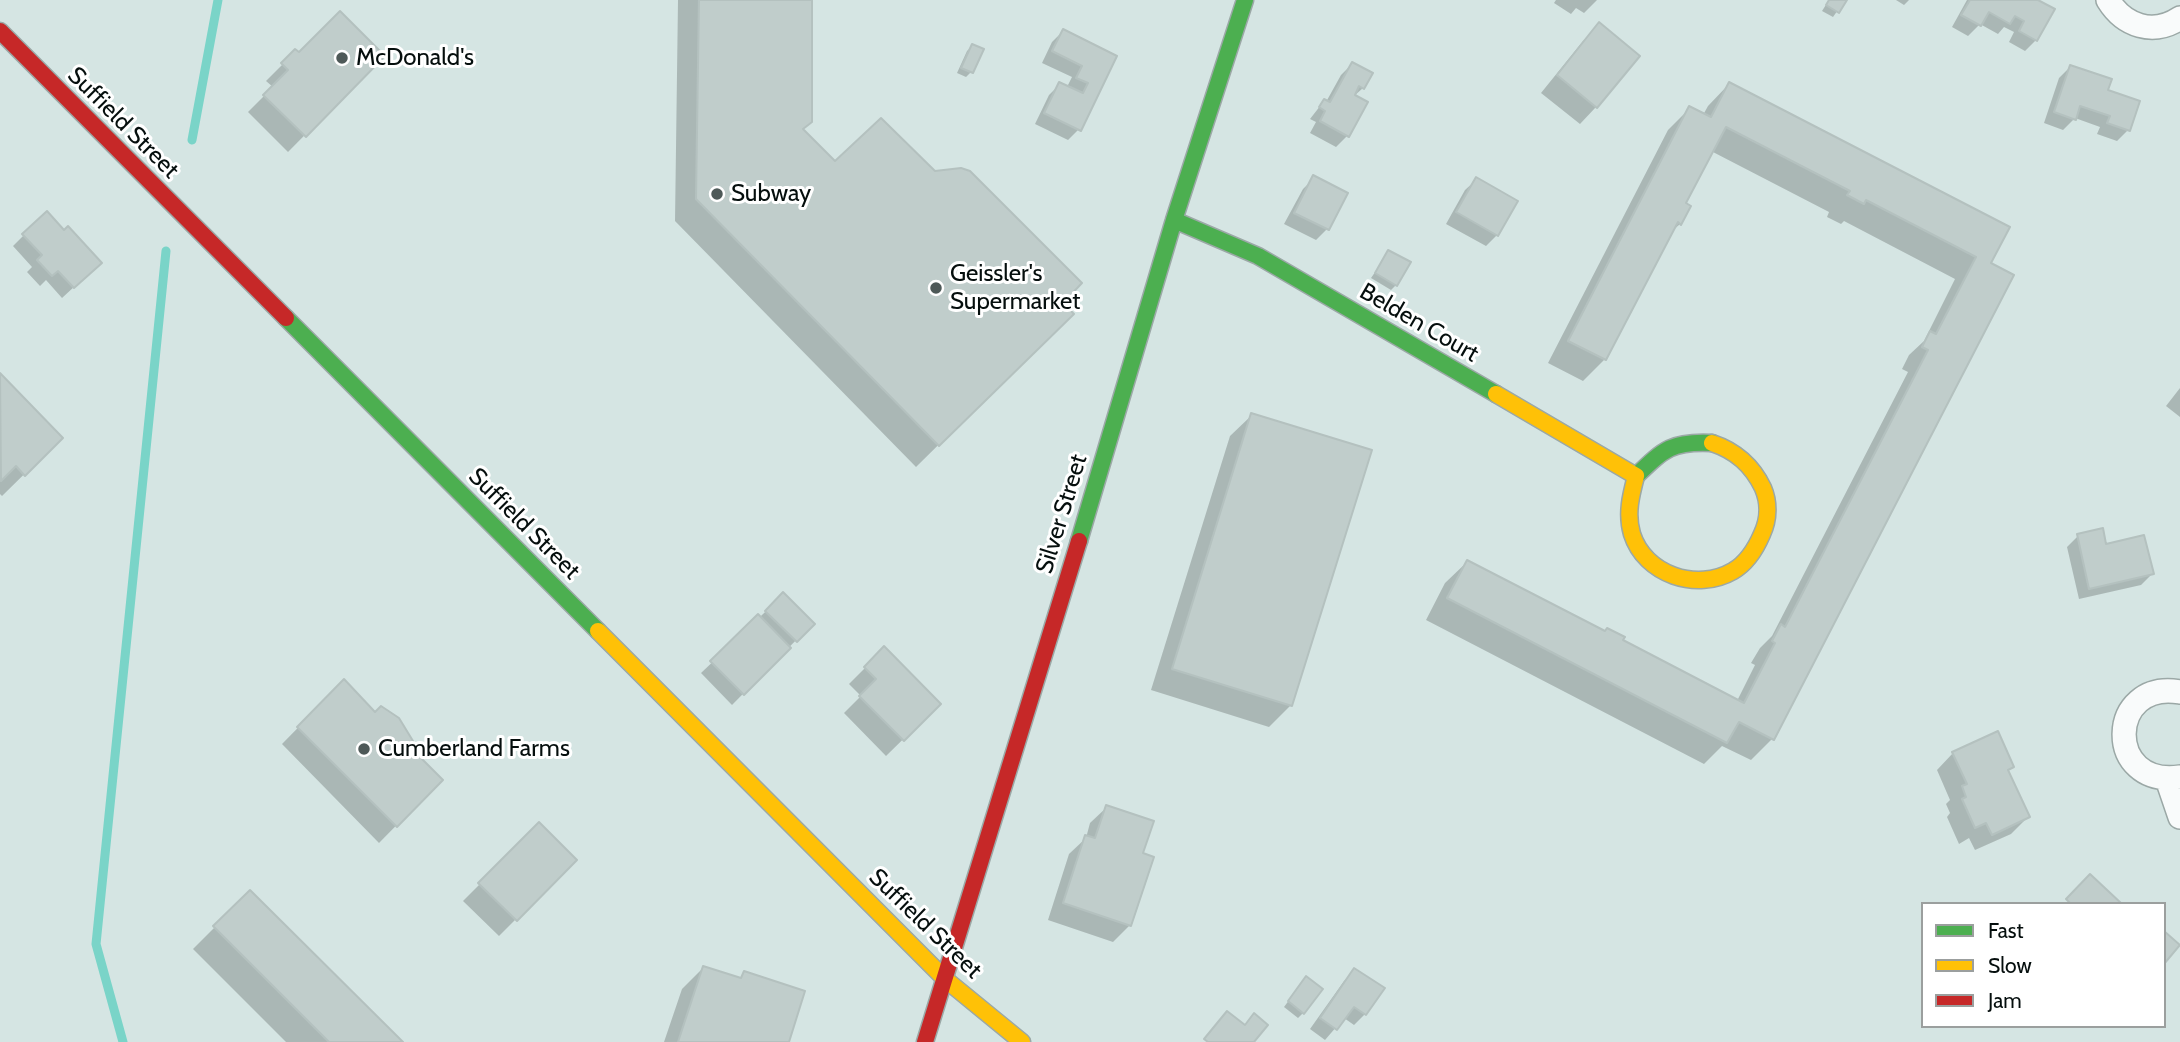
<!DOCTYPE html>
<html>
<head>
<meta charset="utf-8">
<style>
  body { margin:0 }
  #map { position:relative; width:2180px; height:1042px; overflow:hidden; background:#d5e5e3; font-family:Cabin,sans-serif }
  canvas { display:block }
  .legend { position:absolute; left:1921px; top:902px; width:245px; height:126px; box-sizing:border-box; background:#fff; border:2px solid #9b9f9e; margin:0; padding:9px 12px; list-style:none; font-size:21px; color:#050e0d }
  .legend li { display:flex; align-items:center; gap:14px; height:35px }
  .legend b { width:35px; border:2px solid #9b9f9e }
</style>
</head>
<body>
<div id="map">
<canvas width="2180" height="1042"></canvas>
<ul class="legend">
<li><b style="height:9px;background:#4caf50"></b>Fast</li>
<li><b style="height:9px;background:#ffc107"></b>Slow</li>
<li><b style="height:9px;background:#c62828"></b>Jam</li>
</ul>
</div>
<script>
const ctx = document.querySelector('canvas').getContext('2d');
ctx.lineJoin = 'round';
function fill(path, color) { ctx.fillStyle = color; ctx.fill(path, 'evenodd'); }
function trace(path, color, width, dash) { ctx.strokeStyle = color; ctx.lineWidth = width; ctx.lineCap = dash ? 'butt' : 'round'; ctx.setLineDash(dash || []); ctx.stroke(path); }
function write(font, color, halo, rows, align = 'center') {
  ctx.font = font + ' Cabin,sans-serif'; ctx.lineWidth = 6; ctx.setLineDash([]); ctx.textBaseline = 'middle'; ctx.strokeStyle = halo; ctx.fillStyle = color; for (const [text, x, y, turn = 0] of rows) {
    ctx.save(); ctx.translate(x, y); ctx.rotate((+turn || 0) * Math.PI / 180); ctx.textAlign = isNaN(turn) ? turn : align; if (halo) ctx.strokeText(text, 0, 0); ctx.fillText(text, 0, 0); ctx.restore();
  }
}
const shadow = new Path2D(`
  M 678,0 L 810,0 L 802,129 L 834,164 L 1060,303 L 1071,314 L 916,467 L 675,221 Z
  M 1556,0 L 1597,0 L 1584,13 L 1576,8 L 1571,14 L 1554,3 Z
  M 1829,0 L 1845,0 L 1833,17 L 1822,11 Z
  M 1896,0 L 1909,0 L 1904,5 Z
  M 1967,0 L 2034,0 L 2036,40 L 2025,51 L 2009,42 L 2014,32 L 2004,27 L 1998,34 L 1980,24 L 1968,36 L 1952,27 Z
  M 1599,25 L 1596,107 L 1580,124 L 1541,93 L 1583,41 Z
  M 1063,31 L 1115,56 L 1079,129 L 1068,140 L 1035,124 L 1049,95 L 1060,84 L 1067,87 L 1072,77 L 1042,63 L 1052,42 Z
  M 972,46 L 981,50 L 971,72 L 966,77 L 957,73 L 967,51 Z
  M 296,51 L 299,55 L 383,56 L 288,152 L 248,112 L 273,87 L 266,81 Z
  M 1352,64 L 1363,88 L 1354,96 L 1347,136 L 1336,147 L 1310,133 L 1316,122 L 1310,119 L 1324,101 L 1326,102 L 1341,75 Z
  M 2070,67 L 2106,91 L 2128,130 L 2117,141 L 2097,134 L 2100,127 L 2075,118 L 2063,130 L 2044,123 L 2059,78 Z
  M 1729,84 L 1989,263 L 1772,739 L 1751,760 L 1722,746 L 1704,764 L 1426,620 L 1445,583 L 1467,562 L 1737,701 L 1755,665 L 1751,663 L 1760,648 L 1772,636 L 1908,372 L 1902,369 L 1909,355 L 1924,341 L 1955,279 L 1844,221 L 1841,224 L 1827,217 L 1829,212 L 1711,151 L 1684,204 L 1680,224 L 1670,233 L 1605,359 L 1583,381 L 1548,363 L 1668,130 L 1690,108 L 1703,115 L 1708,106 Z
  M 1314,178 L 1346,194 L 1327,229 L 1316,240 L 1284,224 L 1303,189 Z
  M 1476,180 L 1497,235 L 1486,246 L 1446,224 L 1465,190 Z
  M 24,235 L 88,274 L 62,298 L 46,280 L 40,286 L 27,272 L 32,267 L 13,246 Z
  M 1389,252 L 1396,285 L 1391,290 L 1371,278 Z
  M 0,376 L 61,438 L 2,496 L 0,494 Z
  M 2180,388 L 2180,417 L 2166,406 Z
  M 1252,415 L 1291,705 L 1269,727 L 1151,690 L 1230,436 Z
  M 2078,536 L 2105,546 L 2152,574 L 2141,585 L 2079,599 L 2067,547 Z
  M 783,595 L 812,624 L 732,705 L 701,673 Z
  M 884,649 L 939,704 L 886,756 L 844,713 L 861,696 L 849,684 Z
  M 344,681 L 441,780 L 379,843 L 282,744 Z
  M 1953,753 L 2012,767 L 2007,772 L 2028,817 L 2011,834 L 1975,850 L 1969,838 L 1959,844 L 1947,817 L 1950,813 L 1946,804 L 1950,800 L 1937,770 Z
  M 1107,807 L 1141,854 L 1130,925 L 1113,942 L 1048,920 L 1069,854 L 1086,838 L 1090,823 Z
  M 539,825 L 575,860 L 499,936 L 463,901 Z
  M 250,892 L 400,1042 L 286,1042 L 193,949 Z
  M 703,968 L 739,979 L 744,973 L 787,1042 L 664,1042 L 682,989 Z
  M 1355,970 L 1365,1014 L 1354,1025 L 1344,1018 L 1325,1040 L 1310,1029 L 1344,981 Z
  M 1301,984 L 1303,1013 L 1298,1018 L 1284,1007 Z`);
const stream = new Path2D(`
  M 192,140 L 218,0
  M 123,1042 L 96,944 L 166,251`);
const building = new Path2D(`
  M 699,0 L 812,0 L 812,122 L 803,129 L 835,161 L 881,118 L 935,171 L 961,168 L 970,171 L 1082,283 L 1063,303 L 1074,314 L 939,446 L 696,199 Z
  M 1829,0 L 1847,0 L 1839,13 L 1826,5 Z
  M 1970,0 L 2038,0 L 2055,9 L 2037,41 L 2019,31 L 2024,21 L 2015,16 L 2010,24 L 1989,12 L 1981,26 L 1961,15 Z
  M 340,11 L 385,56 L 306,137 L 263,95 L 288,70 L 281,63 L 295,49 L 299,52 Z
  M 1599,22 L 1640,56 L 1597,108 L 1557,75 Z
  M 1063,29 L 1117,56 L 1081,131 L 1044,113 L 1059,82 L 1083,93 L 1088,83 L 1076,78 L 1082,66 L 1052,51 Z
  M 972,44 L 984,49 L 973,73 L 961,68 Z
  M 1352,62 L 1373,73 L 1364,89 L 1359,86 L 1355,95 L 1368,102 L 1349,137 L 1320,121 L 1325,111 L 1319,107 L 1324,99 L 1330,102 Z
  M 2070,65 L 2112,79 L 2108,90 L 2140,101 L 2130,131 L 2107,123 L 2110,116 L 2080,106 L 2076,120 L 2054,112 Z
  M 1729,82 L 2010,227 L 1991,263 L 2014,275 L 1774,740 L 1739,722 L 1727,743 L 1447,598 L 1467,560 L 1605,631 L 1607,628 L 1625,637 L 1623,640 L 1744,703 L 1775,643 L 1772,641 L 1781,624 L 1785,627 L 1928,350 L 1922,347 L 1930,331 L 1936,334 L 1976,257 L 1866,200 L 1864,204 L 1847,195 L 1850,191 L 1726,127 L 1686,203 L 1691,206 L 1681,225 L 1678,222 L 1606,360 L 1568,341 L 1689,106 L 1711,117 Z
  M 1313,175 L 1348,193 L 1329,230 L 1294,213 Z
  M 1476,177 L 1518,201 L 1498,236 L 1456,212 Z
  M 47,211 L 64,230 L 68,226 L 102,263 L 74,288 L 58,271 L 52,276 L 37,260 L 42,255 L 22,234 Z
  M 1388,250 L 1411,262 L 1397,286 L 1375,273 Z
  M 0,373 L 63,438 L 25,476 L 16,466 L 1,481 Z
  M 1251,413 L 1372,450 L 1292,706 L 1172,669 Z
  M 2103,528 L 2106,544 L 2144,535 L 2154,574 L 2089,589 L 2077,534 Z
  M 783,592 L 815,624 L 797,642 L 765,611 Z
  M 758,614 L 791,648 L 744,695 L 710,661 Z
  M 884,646 L 941,704 L 904,741 L 859,696 L 876,679 L 864,667 Z
  M 344,679 L 375,712 L 381,706 L 399,718 L 413,741 L 408,745 L 443,780 L 397,827 L 297,727 Z
  M 1998,731 L 2014,767 L 2008,770 L 2030,817 L 1992,835 L 1986,823 L 1975,828 L 1962,799 L 1966,797 L 1962,786 L 1967,784 L 1952,752 Z
  M 1106,805 L 1154,821 L 1143,853 L 1154,857 L 1131,926 L 1063,903 L 1085,835 L 1095,838 Z
  M 539,822 L 577,860 L 517,921 L 478,883 Z
  M 2090,874 L 2122,904 L 2071,904 L 2066,899 Z
  M 250,890 L 403,1042 L 329,1042 L 213,926 Z
  M 2164,931 L 2180,945 L 2164,964 Z
  M 703,966 L 741,978 L 744,971 L 805,991 L 789,1042 L 678,1042 Z
  M 1354,968 L 1385,988 L 1366,1015 L 1354,1007 L 1337,1030 L 1320,1018 Z
  M 1306,976 L 1323,989 L 1304,1014 L 1288,1001 Z
  M 1227,1011 L 1245,1025 L 1254,1013 L 1268,1025 L 1254,1042 L 1208,1042 L 1204,1039 Z`);
const street = new Path2D(`
  M 2108,0 C 2124,26 2153,36 2180,18
  M 2180,692 C 2107,679 2104,788 2180,777
  M 2167,779 L 2180,817`);
const fast = new Path2D(`
  M 1174,220 L 1258,256 L 1496,394
  M 286,318 L 598,631
  M 1636,476 C 1664,449 1672,441 1712,443
  M 1079,541 L 1174,220 L 1245,0`);
const slow = new Path2D(`
  M 1496,394 L 1636,476 C 1631,495 1626,514 1632,534 C 1645,575 1697,592 1733,571 C 1747,563 1756,548 1762,534 C 1769,519 1769,502 1763,488 C 1752,465 1736,451 1712,443
  M 598,631 L 945,979 L 1022,1042`);
const jam = new Path2D(`
  M 0,31 L 286,318
  M 925,1042 L 1079,541`);
const markers = [
  [342,58,7,"#4e5958"],
  [717,194,7,"#4e5958"],
  [936,288,7,"#4e5958"],
  [364,749,7,"#4e5958"]
];
const poiNames = [
  ["McDonald's",356,58],
  ["Subway",731,194],
  ["Geissler's",950,274],
  ["Supermarket",950,302],
  ["Cumberland Farms",378,749]
];
const streetNames = [
  ["Suffield Street",123,123,45],
  ["Belden Court",1419,323,30],
  ["Silver Street",1062,514,-73],
  ["Suffield Street",524,524,45],
  ["Suffield Street",925,924,44]
];
fill(shadow, '#0003');
trace(stream, '#7ad4c8', 9);
fill(building, '#c0cdcb');
trace(building, '#b4c1bf', 2);
trace(street, '#9ba8a6', 26);
trace(fast, '#9ba8a6', 19);
trace(slow, '#9ba8a6', 19);
trace(jam, '#9ba8a6', 19);
trace(street, '#f9fbfb', 23);
trace(fast, '#4caf50', 16);
trace(slow, '#ffc107', 16);
trace(jam, '#c62828', 16);
for (const [x, y, r, color] of markers) { const dot = new Path2D(); dot.arc(x, y, r, 0, 2 * Math.PI); ctx.fillStyle = color; ctx.fill(dot); trace(dot, '#fff', 2.5); }
write('24px', '#050e0d', '#fff', poiNames, 'left');
write('24px', '#050e0d', '#fff', streetNames);
</script>
</body>
</html>
